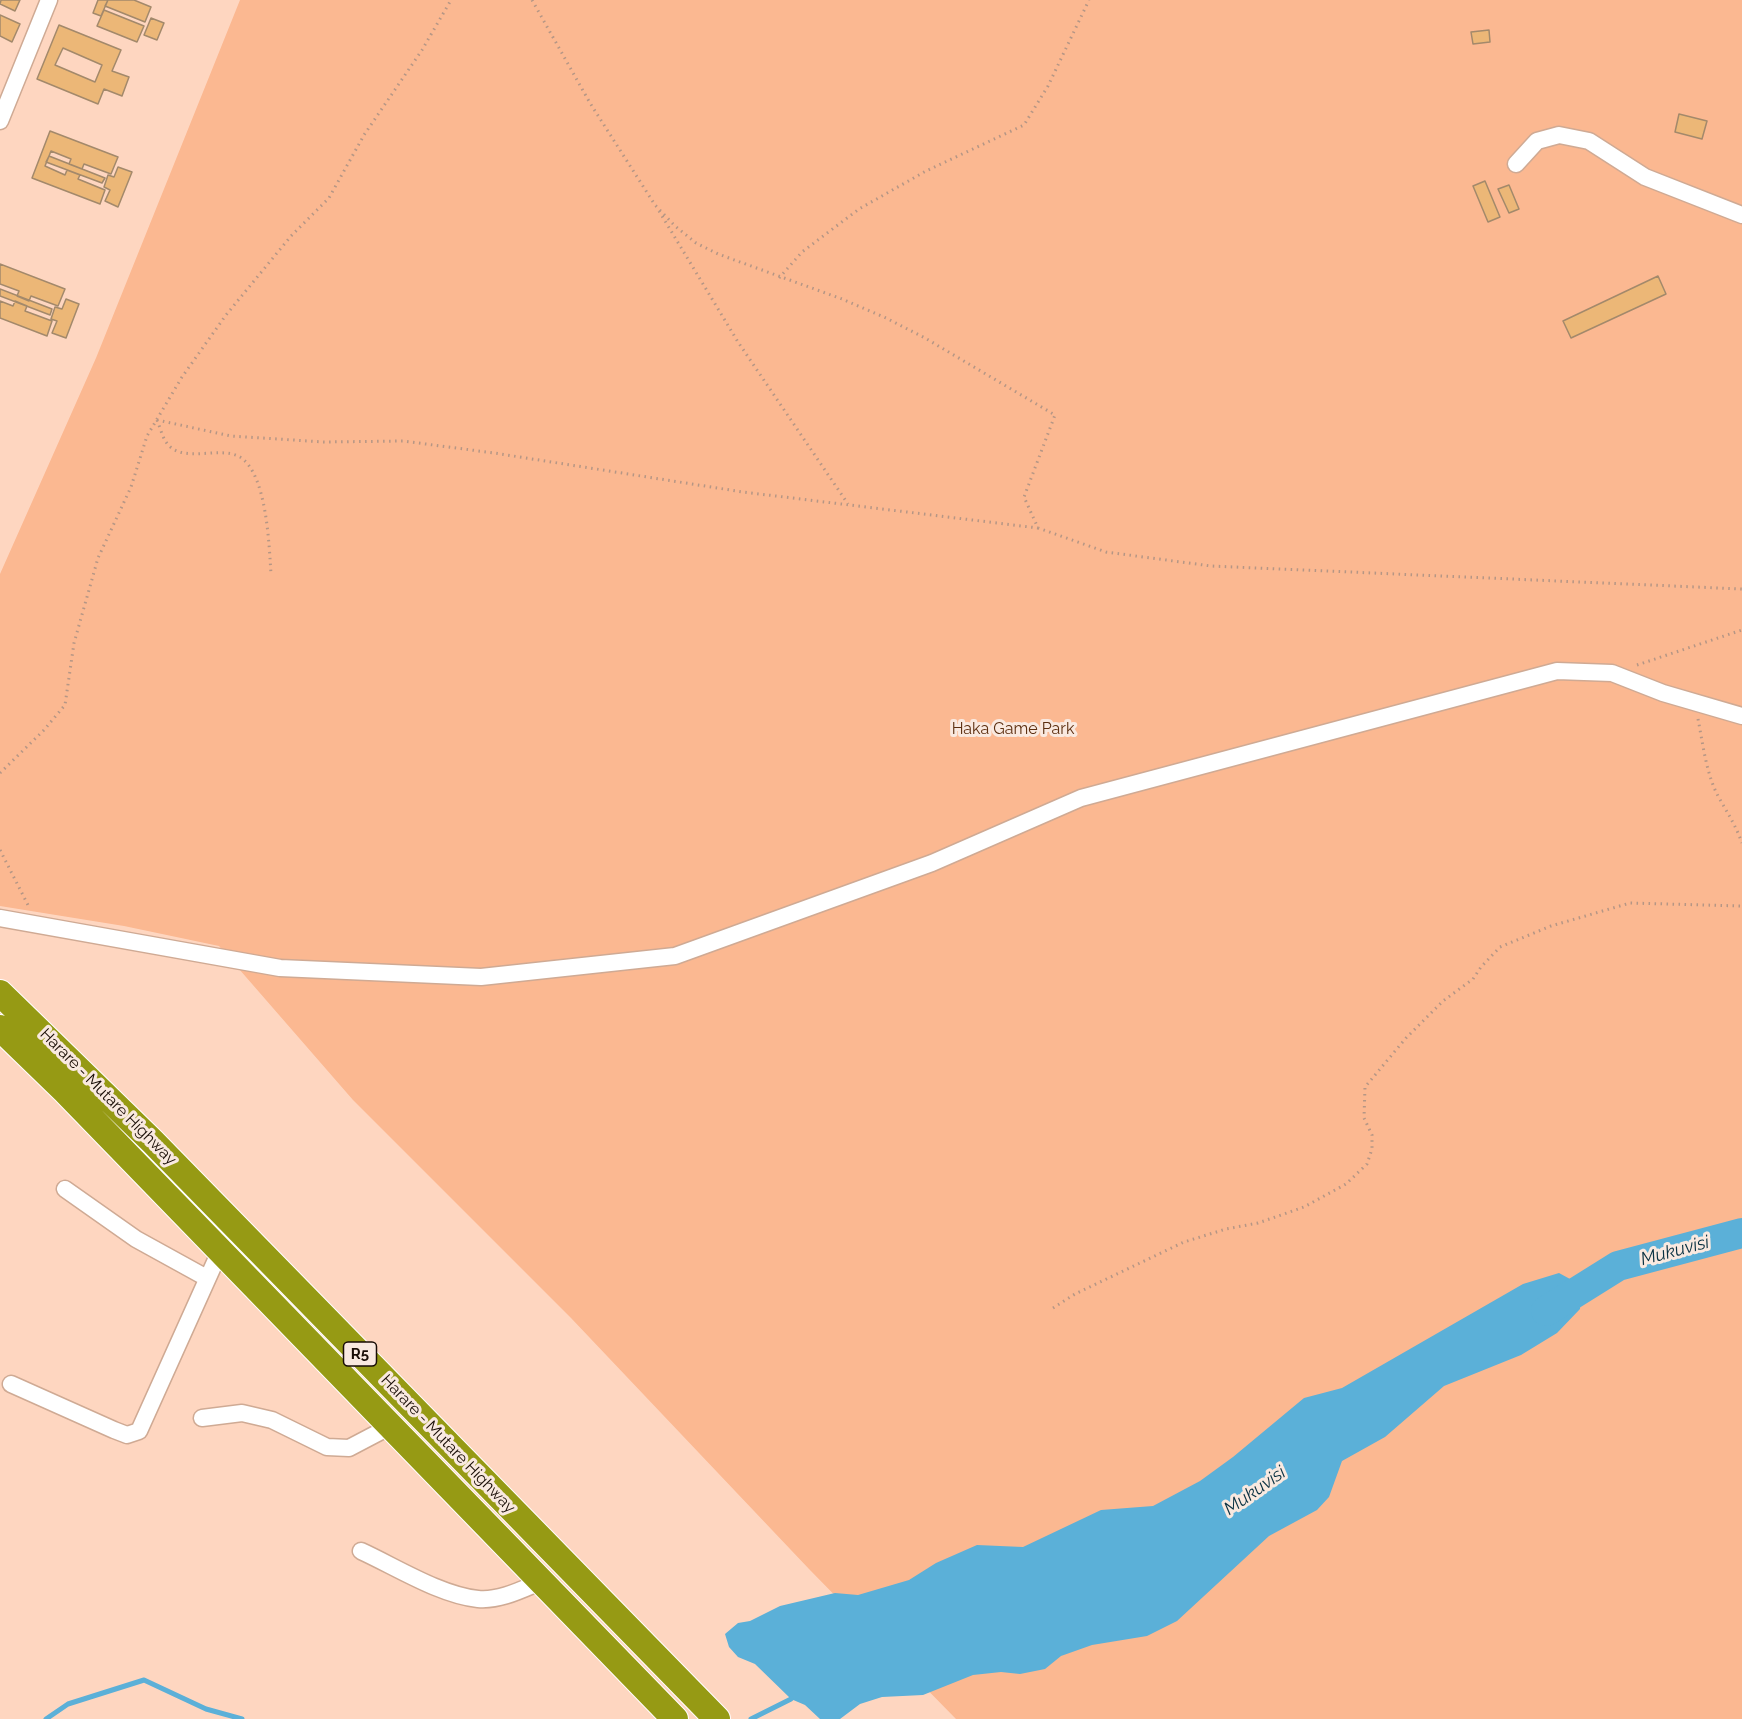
<!DOCTYPE html>
<html>
<head>
<meta charset="utf-8">
<style>
  body { margin:0 }
  canvas { display:block; background:#fed6c0 }
</style>
</head>
<body>
<canvas width="1742" height="1719"></canvas>
<script>
const ctx = document.querySelector('canvas').getContext('2d');
ctx.lineJoin = 'round';
function fill(path, color) { ctx.fillStyle = color; ctx.fill(path, 'evenodd'); }
function trace(path, color, width, dash) { ctx.strokeStyle = color; ctx.lineWidth = width; ctx.lineCap = dash ? 'butt' : 'round'; ctx.setLineDash(dash || []); ctx.stroke(path); }
function write(font, color, halo, rows, align = 'center') {
  ctx.font = font + ' Raleway,sans-serif'; ctx.lineWidth = 6; ctx.setLineDash([]); ctx.textBaseline = 'middle'; ctx.strokeStyle = halo; ctx.fillStyle = color; for (const [text, x, y, turn = 0] of rows) {
    ctx.save(); ctx.translate(x, y); ctx.rotate((+turn || 0) * Math.PI / 180); ctx.textAlign = isNaN(turn) ? turn : align; if (halo) ctx.strokeText(text, 0, 0); ctx.fillText(text, 0, 0); ctx.restore();
  }
}
const green = new Path2D(`
  M 240,0 L 1742,0 L 1742,1719 L 956,1719 L 809,1569 L 571,1318 L 353,1100 L 219,946 L 124,926 L 0,906 L 0,574 L 96,358 Z`);
const water = new Path2D(`
  M 1559,1273 L 1581,1285 L 1580,1309 L 1557,1333 L 1521,1355 L 1444,1386 L 1385,1437 L 1342,1461 L 1329,1497 L 1317,1510 L 1269,1536 L 1177,1621 L 1147,1636 L 1092,1645 L 1061,1656 L 1045,1669 L 1020,1674 L 1001,1672 L 973,1675 L 923,1695 L 882,1697 L 860,1704 L 840,1719 L 820,1719 L 805,1705 L 791,1699 L 755,1664 L 738,1657 L 729,1647 L 725,1634 L 738,1623 L 750,1621 L 780,1606 L 835,1593 L 858,1595 L 909,1580 L 936,1563 L 977,1545 L 1023,1547 L 1101,1510 L 1153,1506 L 1200,1481 L 1233,1457 L 1304,1398 L 1342,1388 L 1523,1284 Z`);
const stream = new Path2D(`
  M 46,1719 L 68,1704 L 144,1680 L 206,1709 L 242,1719
  M 751,1719 L 791,1699`);
const river = new Path2D(`
  M 1546,1311 L 1618,1266 L 1742,1233`);
const building = new Path2D(`
  M 1,0 L 20,0 L 15,11 L 0,4 Z
  M 98,0 L 108,0 L 101,16 L 93,13 Z
  M 108,0 L 134,0 L 151,7 L 145,22 L 105,6 Z
  M 104,10 L 144,26 L 137,42 L 97,26 Z
  M 0,15 L 20,24 L 12,42 L 0,36 Z
  M 151,18 L 164,23 L 157,40 L 144,35 Z
  M 59,25 L 121,50 L 112,71 L 129,77 L 122,96 L 104,89 L 98,104 L 37,79 ZM 63,48 L 102,65 L 95,82 L 55,65 Z
  M 1489,30 L 1490,42 L 1473,44 L 1471,32 Z
  M 1679,114 L 1707,121 L 1702,139 L 1675,132 Z
  M 50,131 L 118,157 L 111,174 L 84,164 L 82,169 L 69,164 L 71,159 L 51,151 L 45,166 L 65,175 L 67,170 L 80,175 L 78,179 L 105,190 L 100,204 L 32,178 Z
  M 49,156 L 105,178 L 102,183 L 46,162 Z
  M 118,167 L 132,172 L 118,207 L 105,201 L 110,190 L 104,187 L 108,175 L 114,177 Z
  M 1485,181 L 1500,217 L 1488,222 L 1473,186 Z
  M 1509,185 L 1519,209 L 1509,213 L 1498,189 Z
  M 0,264 L 65,289 L 58,306 L 31,296 L 29,301 L 17,296 L 19,291 L 0,284 Z
  M 1658,276 L 1666,294 L 1571,338 L 1563,321 Z
  M 0,289 L 52,309 L 50,315 L 0,296 Z
  M 66,299 L 79,304 L 66,338 L 52,333 L 57,321 L 51,319 L 55,307 L 62,309 Z
  M 0,301 L 13,306 L 15,301 L 27,306 L 25,311 L 52,321 L 47,336 L 0,318 Z`);
const path = new Path2D(`
  M 532,0 L 590,103 L 655,205 L 675,226 L 696,243 L 718,254 L 842,299 L 886,318 L 925,338 L 1055,415 L 1024,497 L 1038,528 L 1106,552 L 1211,566 L 1742,589
  M 659,211 L 738,342 L 848,504
  M 779,278 L 802,252 L 859,209 L 926,171 L 1024,125 L 1048,86 L 1089,0
  M 157,420 L 231,436 L 324,442 L 403,441 L 494,453 L 743,492 L 1038,528
  M 157,420 C 160,427 162,436 166,442 C 181,465 219,445 240,457 C 267,474 269,545 271,574
  M 1637,665 L 1742,630
  M 1698,719 C 1703,744 1706,773 1718,796 C 1727,812 1736,826 1742,843
  M 0,773 L 44,730 L 65,705 L 74,643 L 98,558 L 131,487 L 147,436 L 182,377 L 226,315 L 291,236 L 329,198 L 364,135 L 422,50 L 451,0
  M 0,850 L 29,907
  M 1053,1308 L 1075,1294 L 1184,1242 L 1226,1229 L 1258,1223 L 1304,1207 L 1346,1184 L 1367,1164 L 1372,1149 L 1372,1135 L 1364,1118 L 1365,1087 L 1406,1038 L 1443,1001 L 1473,979 L 1481,967 L 1500,947 L 1551,926 L 1630,903 L 1742,906`);
const minor = new Path2D(`
  M 0,121 L 49,0
  M 1516,164 L 1537,141 L 1559,135 L 1589,141 L 1645,177 L 1742,215
  M 0,918 L 280,968 L 481,977 L 675,956 L 932,863 L 1081,798 L 1557,671 L 1612,673 L 1663,693 L 1742,716
  M 65,1189 L 136,1239 L 205,1277
  M 11,1384 L 114,1430 L 127,1435 L 139,1431 L 220,1251
  M 202,1418 L 242,1413 L 272,1420 L 327,1447 L 349,1448 L 389,1427
  M 361,1551 C 396,1567 440,1595 478,1599 C 499,1601 521,1590 540,1582`);
const highway = new Path2D(`
  M 0,993 L 153,1142 L 717,1719
  M 0,1028 L 65,1091 L 675,1719`);
const shields = [
  [360,1354,33]
];
const shieldNames = [
  ["R5",360,1354]
];
const parkNames = [
  ["Haka Game Park",1013,729]
];
const streetNames = [
  ["Harare - Mutare Highway",108,1097,45],
  ["Harare - Mutare Highway",448,1444,46]
];
const waterNames = [
  ["Mukuvisi",1675,1251,-15],
  ["Mukuvisi",1255,1491,-35]
];
fill(green, '#fbb891');
fill(water, '#5bb0d8');
trace(stream, '#5bb0d8', 5);
trace(river, '#5bb0d8', 30);
fill(building, '#ecb777');
trace(building, '#a3896b', 1.5);
trace(minor, '#cfaa94', 19);
trace(highway, '#fff', 28);
trace(path, '#b59685', 3, [1.5, 4.5]);
trace(minor, '#fff', 16);
trace(highway, '#969a14', 26);
for (const [x, y, w] of shields) { const box = new Path2D(); box.roundRect(x - w / 2, y - 12, w, 24, 4.5); ctx.fillStyle = '#f9e9e0'; ctx.fill(box); trace(box, '#190d06', 1.5); }
write('bold 15px', '#190d06', null, shieldNames);
write('16px', '#5d2f10', '#f9e9e0', parkNames);
write('16px', '#190d06', '#f9e9e0', streetNames);
write('italic 18px', '#083041', '#f9e9e0', waterNames);
</script>
</body>
</html>
